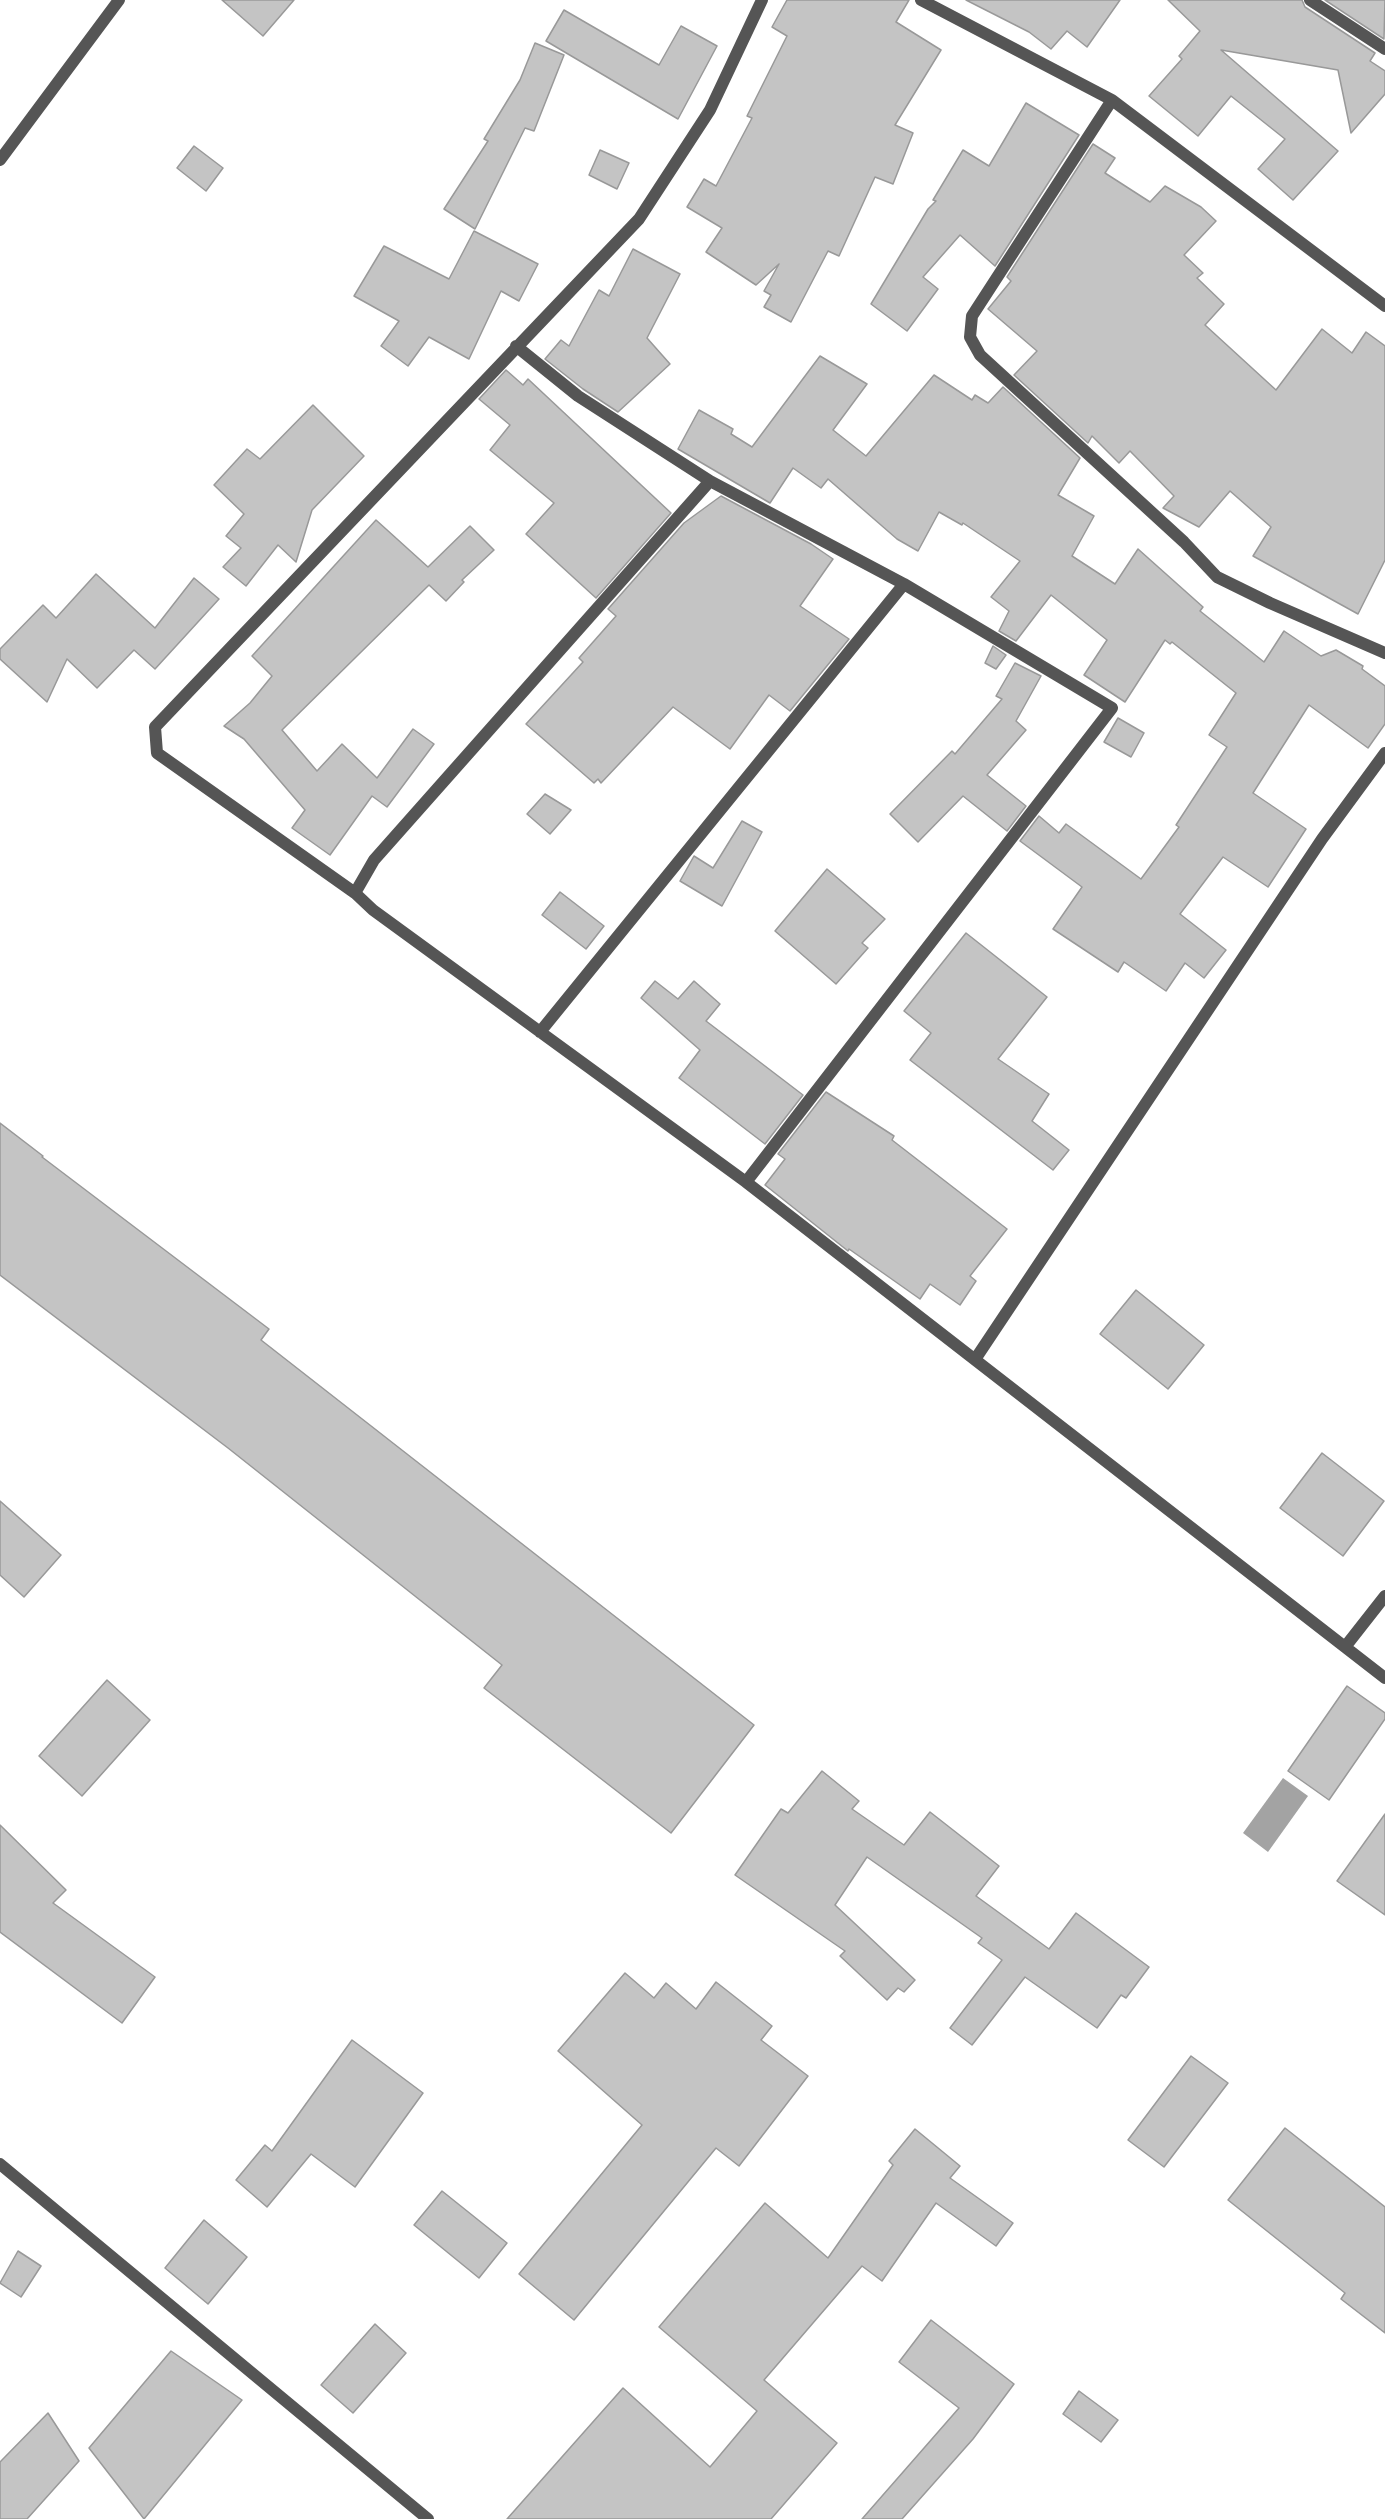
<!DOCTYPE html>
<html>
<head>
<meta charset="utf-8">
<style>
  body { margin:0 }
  canvas { display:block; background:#fff }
</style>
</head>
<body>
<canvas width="1385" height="2519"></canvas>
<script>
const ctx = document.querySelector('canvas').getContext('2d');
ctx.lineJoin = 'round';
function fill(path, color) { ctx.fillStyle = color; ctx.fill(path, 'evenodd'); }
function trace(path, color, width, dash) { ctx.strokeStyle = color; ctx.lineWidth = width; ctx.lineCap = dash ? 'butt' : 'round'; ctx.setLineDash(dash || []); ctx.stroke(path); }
const water = new Path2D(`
  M 1283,1778 L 1308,1796 L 1268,1852 L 1243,1833 Z`);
const building = new Path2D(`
  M 222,0 L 294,0 L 263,36 Z
  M 787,0 L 909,0 L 896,22 L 941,50 L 895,125 L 913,133 L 893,184 L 875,177 L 839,256 L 828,251 L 791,322 L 764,307 L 771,295 L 764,291 L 779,264 L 756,285 L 706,252 L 722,228 L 687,207 L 704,179 L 716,186 L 752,118 L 747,116 L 787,36 L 772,27 Z
  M 966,0 L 1120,0 L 1087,47 L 1067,31 L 1051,49 L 1029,32 Z
  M 1168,0 L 1302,0 L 1305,7 L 1375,53 L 1370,61 L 1385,71 L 1385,94 L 1351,133 L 1338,70 L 1221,50 L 1338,151 L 1293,200 L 1258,169 L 1285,139 L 1231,96 L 1198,136 L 1149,96 L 1182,59 L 1179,56 L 1200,31 Z
  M 1325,0 L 1385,0 L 1384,39 Z
  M 564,10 L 659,65 L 681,26 L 717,46 L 678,119 L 546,41 Z
  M 535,43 L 564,55 L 534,131 L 525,128 L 475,229 L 444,209 L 488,141 L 484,139 L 520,80 Z
  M 1026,103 L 1079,135 L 995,266 L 960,235 L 923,277 L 938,289 L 907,331 L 871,304 L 928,209 L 936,201 L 933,200 L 963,150 L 989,166 Z
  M 1093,144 L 1115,158 L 1105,173 L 1150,202 L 1165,186 L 1201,207 L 1216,221 L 1184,255 L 1203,273 L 1197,278 L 1224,304 L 1205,325 L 1276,390 L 1322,329 L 1352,353 L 1366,332 L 1385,346 L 1385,560 L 1358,614 L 1253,556 L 1271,527 L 1230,491 L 1199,527 L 1163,508 L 1174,496 L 1130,451 L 1119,463 L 1092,436 L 1088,443 L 1014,375 L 1037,351 L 988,309 L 1011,281 L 1007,277 Z
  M 194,146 L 223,168 L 206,191 L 177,168 Z
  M 600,150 L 629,163 L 617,189 L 589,175 Z
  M 474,231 L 538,264 L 519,301 L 501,291 L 469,359 L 429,337 L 408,366 L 381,346 L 399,321 L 354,296 L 384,246 L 449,279 Z
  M 633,249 L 680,274 L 647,338 L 670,364 L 618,412 L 583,389 L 545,359 L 561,340 L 569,346 L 599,290 L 609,296 Z
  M 820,356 L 867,384 L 833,430 L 866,456 L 934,375 L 972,400 L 975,395 L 988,403 L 1003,387 L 1080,458 L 1058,495 L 1094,516 L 1072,556 L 1115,584 L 1138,549 L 1203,607 L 1200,611 L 1264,662 L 1284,631 L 1321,656 L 1336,650 L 1363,666 L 1362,669 L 1385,686 L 1385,724 L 1368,748 L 1309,705 L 1253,793 L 1306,829 L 1268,887 L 1223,857 L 1180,914 L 1226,950 L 1204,978 L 1185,963 L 1166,991 L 1124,962 L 1118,972 L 1053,929 L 1082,887 L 1020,841 L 1039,816 L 1059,833 L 1066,824 L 1141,879 L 1179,827 L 1176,825 L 1227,747 L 1209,735 L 1236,693 L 1172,642 L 1170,644 L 1165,640 L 1125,702 L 1084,675 L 1107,640 L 1051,595 L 1016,641 L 999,631 L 1009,611 L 991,597 L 1020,561 L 963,523 L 962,525 L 939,512 L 918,551 L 897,539 L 828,479 L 821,488 L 793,468 L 770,503 L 678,449 L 699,410 L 733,429 L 731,434 L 752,447 Z
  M 506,370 L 523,385 L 528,379 L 671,513 L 596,598 L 526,534 L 554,503 L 490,450 L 510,425 L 479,399 Z
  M 313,405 L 364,456 L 312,510 L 296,562 L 278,545 L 246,586 L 223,567 L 241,548 L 226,536 L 244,514 L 214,485 L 247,449 L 260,459 Z
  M 721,496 L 811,544 L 833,559 L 800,606 L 849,639 L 790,711 L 769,695 L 730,749 L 673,707 L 601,783 L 598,779 L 594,783 L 526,724 L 583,662 L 579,658 L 616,616 L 608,609 L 684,523 Z
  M 376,520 L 428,567 L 470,526 L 494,550 L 462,580 L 464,582 L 446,601 L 429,585 L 282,730 L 317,771 L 342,744 L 377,778 L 413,729 L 434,744 L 387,807 L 372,796 L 330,855 L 292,828 L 305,810 L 244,739 L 224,726 L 250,703 L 272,676 L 252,656 Z
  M 96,574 L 155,628 L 194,578 L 219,599 L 155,669 L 134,650 L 97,688 L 67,659 L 47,702 L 0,659 L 0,649 L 43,605 L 56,618 Z
  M 993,646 L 1006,655 L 996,669 L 985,663 Z
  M 1015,663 L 1041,676 L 1016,721 L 1026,730 L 987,775 L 1026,806 L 1007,831 L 963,796 L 918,842 L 890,814 L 952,751 L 955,754 L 1002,699 L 996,696 Z
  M 1118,718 L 1144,733 L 1131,757 L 1104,742 Z
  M 545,794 L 571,810 L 550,834 L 527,814 Z
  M 742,821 L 762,832 L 722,906 L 680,881 L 694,856 L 713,868 Z
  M 827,869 L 885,919 L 862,943 L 868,948 L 836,984 L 775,931 Z
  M 560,892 L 604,926 L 586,949 L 542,915 Z
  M 966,933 L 1047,997 L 998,1059 L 1049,1094 L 1032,1121 L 1069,1150 L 1053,1170 L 910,1060 L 931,1033 L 904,1011 Z
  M 655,981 L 678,999 L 694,981 L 720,1004 L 706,1021 L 803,1095 L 765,1144 L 679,1078 L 700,1050 L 641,998 Z
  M 826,1092 L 894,1136 L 892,1140 L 1007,1229 L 970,1276 L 976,1281 L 960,1305 L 930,1284 L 920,1299 L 849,1249 L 848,1251 L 765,1185 L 785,1159 L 778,1154 Z
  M 0,1123 L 43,1156 L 42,1157 L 269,1329 L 261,1340 L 754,1725 L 671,1833 L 484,1688 L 502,1665 L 228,1448 L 0,1275 Z
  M 1136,1290 L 1204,1345 L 1168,1389 L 1100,1334 Z
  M 1322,1453 L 1384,1501 L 1343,1556 L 1280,1508 Z
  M 0,1501 L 61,1555 L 24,1597 L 0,1575 Z
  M 107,1680 L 150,1720 L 82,1796 L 39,1756 Z
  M 1347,1686 L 1385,1713 L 1385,1719 L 1329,1800 L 1288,1771 Z
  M 822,1771 L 859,1801 L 852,1809 L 904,1845 L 930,1812 L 999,1866 L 976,1896 L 1049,1949 L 1076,1913 L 1149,1967 L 1126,1998 L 1121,1995 L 1097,2028 L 1025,1977 L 972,2045 L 950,2028 L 1002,1960 L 978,1943 L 982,1938 L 867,1857 L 835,1905 L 915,1980 L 904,1992 L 898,1988 L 887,2000 L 840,1956 L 845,1951 L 735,1875 L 781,1809 L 788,1813 Z
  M 1385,1814 L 1385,1915 L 1337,1881 Z
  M 0,1825 L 66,1890 L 53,1903 L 155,1977 L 122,2023 L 0,1932 Z
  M 625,1973 L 654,1998 L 666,1983 L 696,2009 L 716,1982 L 772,2026 L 761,2040 L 808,2076 L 739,2166 L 716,2148 L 574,2320 L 519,2274 L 642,2125 L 558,2051 Z
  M 352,2040 L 423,2093 L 355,2187 L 311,2154 L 267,2207 L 236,2180 L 265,2145 L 272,2151 Z
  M 1191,2056 L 1228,2083 L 1164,2167 L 1128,2140 Z
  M 1285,2128 L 1385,2207 L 1385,2333 L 1341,2299 L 1345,2293 L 1228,2200 Z
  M 915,2129 L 960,2166 L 950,2178 L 1013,2223 L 996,2246 L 936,2203 L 882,2281 L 862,2266 L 764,2380 L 837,2443 L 771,2519 L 507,2519 L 623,2388 L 710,2467 L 757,2411 L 659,2327 L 765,2203 L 828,2258 L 893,2165 L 889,2161 Z
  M 442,2191 L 507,2243 L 479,2278 L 414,2225 Z
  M 204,2220 L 247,2257 L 208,2304 L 165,2268 Z
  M 18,2251 L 41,2266 L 21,2297 L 0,2283 Z
  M 931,2320 L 1014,2384 L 973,2439 L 902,2519 L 862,2519 L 959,2408 L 899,2362 Z
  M 375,2324 L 406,2353 L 353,2413 L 321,2385 Z
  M 171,2351 L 242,2400 L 144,2519 L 89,2448 Z
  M 1079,2391 L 1118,2420 L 1101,2442 L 1063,2414 Z
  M 48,2413 L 79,2461 L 27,2519 L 0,2519 L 0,2462 Z`);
const street = new Path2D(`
  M 921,0 L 1112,100 L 1385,306
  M 1310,0 L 1385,49
  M 1112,100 L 972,316 L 970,337 L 980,355 L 1184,542 L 1217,577 L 1270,603 L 1385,653
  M 0,160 L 119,0
  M 516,346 L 578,396 L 710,481 L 904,584 L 1112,708 L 746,1182
  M 710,481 L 374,860 L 355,893 L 373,910 L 746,1182 L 1385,1678
  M 355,893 L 157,753 L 155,727 L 639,219 L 710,110 L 762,0
  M 540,1032 L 904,584
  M 976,1358 L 1322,839 L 1385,753
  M 1345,1647 L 1385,1596
  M 0,2164 L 428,2519`);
fill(water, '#a3a3a3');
fill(building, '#c4c4c4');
trace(building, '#999', 1.5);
trace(street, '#555', 12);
</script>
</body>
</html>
